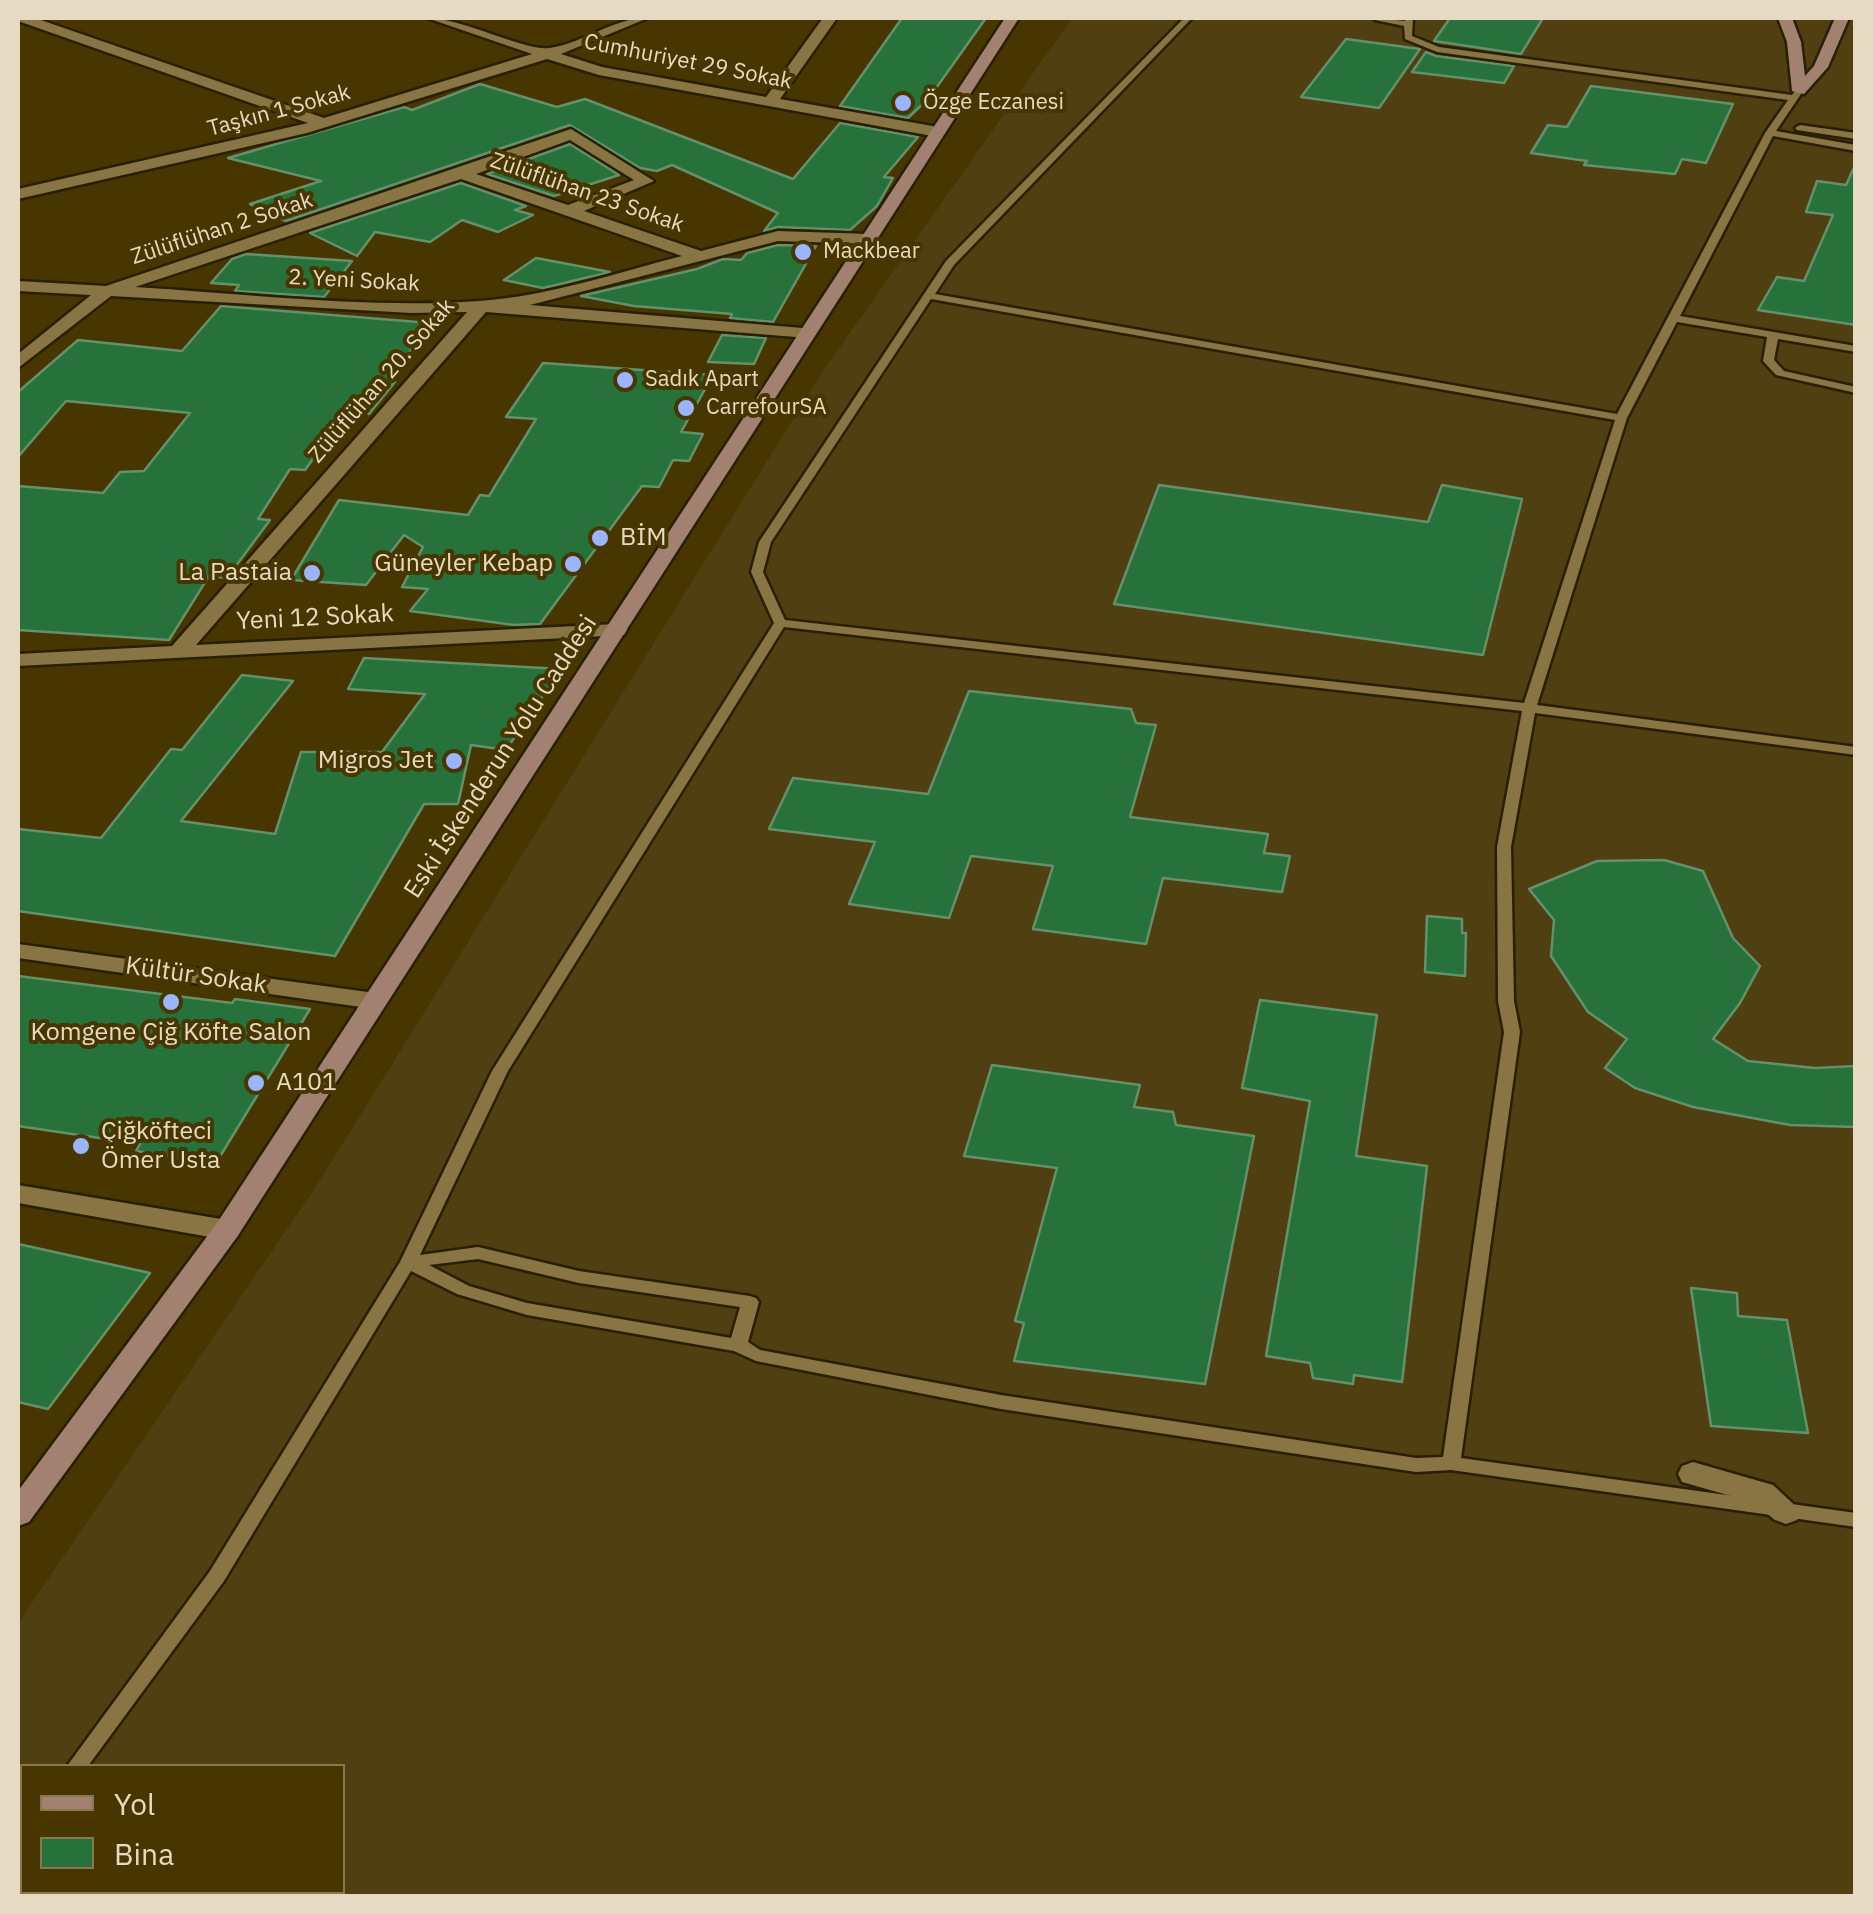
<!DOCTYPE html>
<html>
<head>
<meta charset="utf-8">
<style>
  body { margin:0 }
  #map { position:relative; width:1873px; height:1914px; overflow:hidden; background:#483600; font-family:"IBM Plex Sans",sans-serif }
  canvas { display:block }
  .frame { position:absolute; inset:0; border:20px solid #e6dbc2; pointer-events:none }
  .legend { position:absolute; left:20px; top:1764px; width:325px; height:130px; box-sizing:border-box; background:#483600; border:2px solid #87784e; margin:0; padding:12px 18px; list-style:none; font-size:30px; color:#e6dbc2 }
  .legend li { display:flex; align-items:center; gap:20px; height:50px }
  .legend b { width:50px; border:2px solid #87784e }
</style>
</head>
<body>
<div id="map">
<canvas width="1873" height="1914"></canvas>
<div class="frame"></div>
<ul class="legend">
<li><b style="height:12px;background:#a28171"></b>Yol</li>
<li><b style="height:28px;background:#26723a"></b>Bina</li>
</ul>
</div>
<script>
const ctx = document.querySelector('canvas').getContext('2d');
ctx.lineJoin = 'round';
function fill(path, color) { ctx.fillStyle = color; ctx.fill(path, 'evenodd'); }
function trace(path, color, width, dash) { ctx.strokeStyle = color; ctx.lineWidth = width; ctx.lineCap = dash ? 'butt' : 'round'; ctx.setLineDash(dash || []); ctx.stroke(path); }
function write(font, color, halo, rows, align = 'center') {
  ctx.font = font + ' "IBM Plex Sans",sans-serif'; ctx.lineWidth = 8; ctx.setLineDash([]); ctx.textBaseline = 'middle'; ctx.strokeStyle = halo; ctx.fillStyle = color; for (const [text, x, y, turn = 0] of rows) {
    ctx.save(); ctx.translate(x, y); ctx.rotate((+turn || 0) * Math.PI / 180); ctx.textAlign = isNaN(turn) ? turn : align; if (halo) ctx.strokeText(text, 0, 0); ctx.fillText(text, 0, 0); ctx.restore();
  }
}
const built = new Path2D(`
  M 1072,18 L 1855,18 L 1855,1896 L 18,1896 L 18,1623 L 315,1188 L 823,371 ZM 22,1766 L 342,1766 L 342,1892 L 22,1892 Z`);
const building = new Path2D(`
  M 902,18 L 986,18 L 929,98 L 908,118 L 840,106 Z
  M 1450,18 L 1543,18 L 1521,54 L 1434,41 Z
  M 1346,39 L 1420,49 L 1379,108 L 1301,97 Z
  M 1426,52 L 1436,56 L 1514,66 L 1504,83 L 1412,72 Z
  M 480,84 L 557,107 L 585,99 L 793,179 L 840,123 L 918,137 L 884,177 L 893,178 L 877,206 L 850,230 L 778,227 L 764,231 L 778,213 L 672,165 L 657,171 L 640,168 L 570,125 L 286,221 L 250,204 L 321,181 L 228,158 L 404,107 L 412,110 Z
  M 1591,86 L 1733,104 L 1706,163 L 1682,159 L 1675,174 L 1584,165 L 1587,161 L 1531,153 L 1548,125 L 1567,127 Z
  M 570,144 L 619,175 L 554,196 L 487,174 Z
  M 1856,163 L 1856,325 L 1758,310 L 1777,277 L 1804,281 L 1833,215 L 1806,212 L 1817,181 L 1846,185 Z
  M 461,183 L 526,206 L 515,210 L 533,215 L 498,232 L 462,220 L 430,242 L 375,232 L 357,256 L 310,233 Z
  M 778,245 L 816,246 L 773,322 L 730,318 L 732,314 L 634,306 L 581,296 L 697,269 L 723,259 L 741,260 L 747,253 Z
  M 246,254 L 352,261 L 324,297 L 235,291 L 239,285 L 211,283 L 232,259 Z
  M 536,258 L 610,272 L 543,288 L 504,280 Z
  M 221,306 L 430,323 L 391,378 L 395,382 L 369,414 L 353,404 L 305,470 L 290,469 L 258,519 L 270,520 L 227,578 L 209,576 L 169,640 L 18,630 L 18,486 L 103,493 L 120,472 L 144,471 L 190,413 L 66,401 L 18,457 L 18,392 L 78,340 L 182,351 Z
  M 722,335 L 766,338 L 754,364 L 708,362 Z
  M 543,363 L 713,375 L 681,432 L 703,434 L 689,461 L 673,460 L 659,487 L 642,486 L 540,624 L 514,625 L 410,611 L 428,589 L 402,587 L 423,547 L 404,535 L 366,585 L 291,580 L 339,500 L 468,515 L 480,495 L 489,496 L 536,419 L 506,417 Z
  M 1159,485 L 1428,522 L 1442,485 L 1522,499 L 1483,655 L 1114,604 Z
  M 364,658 L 561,669 L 506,750 L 471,745 L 458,804 L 424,804 L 335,956 L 18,911 L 18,829 L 101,838 L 171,749 L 182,750 L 242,675 L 293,681 L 181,821 L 275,834 L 301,752 L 382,752 L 425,694 L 348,689 Z
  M 969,691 L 1131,709 L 1136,723 L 1156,725 L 1130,817 L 1268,834 L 1264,853 L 1290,856 L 1282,892 L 1163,878 L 1146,944 L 1033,929 L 1053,866 L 971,856 L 949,918 L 849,904 L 875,842 L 769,829 L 793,778 L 928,794 Z
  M 1664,860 L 1703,871 L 1733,938 L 1760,966 L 1740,1003 L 1713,1039 L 1748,1061 L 1815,1068 L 1856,1066 L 1856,1127 L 1790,1125 L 1693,1107 L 1635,1088 L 1605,1068 L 1627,1039 L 1588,1012 L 1551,956 L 1554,920 L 1529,889 L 1597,861 Z
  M 1427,916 L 1462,919 L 1462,933 L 1466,933 L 1465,976 L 1425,972 Z
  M 18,976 L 232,1003 L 235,999 L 310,1009 L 216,1163 L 136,1151 L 140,1144 L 18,1126 Z
  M 1260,1000 L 1377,1015 L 1356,1156 L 1427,1166 L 1402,1382 L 1354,1375 L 1353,1384 L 1313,1378 L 1310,1363 L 1266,1356 L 1310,1101 L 1242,1088 Z
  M 992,1065 L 1140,1085 L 1134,1107 L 1173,1112 L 1176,1125 L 1254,1136 L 1205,1384 L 1014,1361 L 1024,1323 L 1015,1321 L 1057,1168 L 964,1156 Z
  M 18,1244 L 150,1273 L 48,1409 L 18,1402 Z
  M 1691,1288 L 1737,1293 L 1738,1316 L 1787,1320 L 1808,1433 L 1711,1426 Z`);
const lane = new Path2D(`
  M 1184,18 L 1192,18 L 954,265 L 935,294 L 1617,414 L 1765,133 L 1788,100 L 1437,52 L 1405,39 L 1404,26 L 1375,20 L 1374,18 L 1405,21 L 1405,18 L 1413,18 L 1412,36 L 1439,47 L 1792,95 L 1796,89 L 1802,89 L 1803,91 L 1776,131 L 1856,145 L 1856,151 L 1773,136 L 1680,316 L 1856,346 L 1856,352 L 1778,339 L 1774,360 L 1784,371 L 1856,387 L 1856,393 L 1776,375 L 1763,361 L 1767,337 L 1677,322 L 1627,418 L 1537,705 L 1856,747 L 1856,755 L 1535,713 L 1511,847 L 1514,1001 L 1520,1032 L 1461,1458 L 1856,1513 L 1856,1527 L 1451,1470 L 1416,1472 L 1001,1409 L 756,1361 L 734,1351 L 527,1315 L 457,1294 L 411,1271 L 224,1581 L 88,1766 L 67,1766 L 210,1571 L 400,1262 L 492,1071 L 774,623 L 751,572 L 759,542 L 946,261 ZM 931,299 L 1615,420 L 1524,703 L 785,620 L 763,572 L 771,542 ZM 784,627 L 1522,711 L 1497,847 L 1498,1001 L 1504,1032 L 1443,1457 L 1416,1458 L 1001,1395 L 760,1350 L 748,1342 L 759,1302 L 756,1298 L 750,1296 L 579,1271 L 478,1247 L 420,1255 L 508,1071 ZM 478,1259 L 579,1283 L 740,1307 L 731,1338 L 527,1303 L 469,1286 L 429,1265 Z
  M 1800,125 L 1856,133 L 1856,139 L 1797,130 L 1795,128 Z
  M 22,1832 L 22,1855 L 18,1857 L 18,1834 Z`);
const street = new Path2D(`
  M 18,18 L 35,18 L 324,118 L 532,54 L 427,18 C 463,18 526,52 550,48 C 584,43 612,18 648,18 L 561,54 L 602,67 L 766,97 L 823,18 L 837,18 L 780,99 L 938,127 L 946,132 L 938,137 L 599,75 L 547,59 L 307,133 L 18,199 L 18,189 L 308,123 L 18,21 Z
  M 571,129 L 654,181 L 584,211 L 701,251 L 778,231 L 869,234 L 877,239 L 869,244 L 778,241 L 530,305 L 814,329 L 817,333 L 808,338 L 486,312 L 196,645 L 616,624 L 624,625 L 627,630 L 624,635 L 18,666 L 18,654 L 172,646 L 467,312 L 411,313 L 111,296 L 18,368 L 18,354 L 91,295 L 18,291 L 18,281 L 106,286 ZM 570,140 L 634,180 L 568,205 L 476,174 ZM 461,179 L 682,256 C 616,273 549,296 480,301 C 367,309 249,294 135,287 Z
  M 18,944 L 375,993 L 388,1001 L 375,1009 L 18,958 Z
  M 18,1185 L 227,1220 L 237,1223 L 241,1230 L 237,1237 L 227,1240 L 18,1203 Z
  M 1693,1462 L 1773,1485 L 1802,1512 L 1797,1520 L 1786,1524 L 1775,1520 L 1752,1502 L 1682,1482 L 1678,1474 L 1682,1466 Z`);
const secondary = new Path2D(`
  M 1005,18 L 1019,18 L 237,1237 L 29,1522 L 18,1526 L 18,1491 L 217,1223 Z
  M 1778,18 L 1792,18 L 1801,42 L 1805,76 L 1814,66 L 1835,18 L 1849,18 L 1828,67 L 1804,94 L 1792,91 L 1787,42 Z`);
const markers = [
  [903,103,10,"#9bb5fd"],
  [803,252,10,"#9bb5fd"],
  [625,380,10,"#9bb5fd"],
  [686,408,10,"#9bb5fd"],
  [600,538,10,"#9bb5fd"],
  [573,564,10,"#9bb5fd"],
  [312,573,10,"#9bb5fd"],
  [454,761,10,"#9bb5fd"],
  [171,1002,10,"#9bb5fd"],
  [256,1083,10,"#9bb5fd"],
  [81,1146,10,"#9bb5fd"]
];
const farStreetnames = [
  ["Cumhuriyet 29 Sokak",688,62,11],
  ["Taşkın 1 Sokak",279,111,-15],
  ["Zülüflühan 23 Sokak",587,193,19],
  ["Zülüflühan 2 Sokak",222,229,-18],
  ["2. Yeni Sokak",354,281,3],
  ["Zülüflühan 20. Sokak",382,381,-49]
];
const farPoinames = [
  ["Özge Eczanesi",923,103],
  ["Mackbear",823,252],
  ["Sadık Apart",645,380],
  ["CarrefourSA",706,408]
];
const poiNames = [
  ["BİM",620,538],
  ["Güneyler Kebap",553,564,"right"],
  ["La Pastaia",292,573,"right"],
  ["Migros Jet",434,761,"right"],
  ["Komgene Çiğ Köfte Salon",171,1033,"center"],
  ["A101",276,1083],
  ["Çiğköfteci",101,1132],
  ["Ömer Usta",101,1161]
];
const streetNames = [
  ["Yeni 12 Sokak",315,618,-3],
  ["Eski İskenderun Yolu Caddesi",501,757,-57],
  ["Kültür Sokak",196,976,8]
];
fill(built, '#4f3f11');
fill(building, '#26723a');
trace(building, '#65906c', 2.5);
trace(lane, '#281f04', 5);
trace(street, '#281f04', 5);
trace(secondary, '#281f04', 5);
fill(lane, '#887543');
fill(street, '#887543');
fill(secondary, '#a28171');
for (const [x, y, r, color] of markers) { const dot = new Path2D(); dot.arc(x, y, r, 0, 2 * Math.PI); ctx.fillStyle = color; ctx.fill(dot); trace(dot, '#483600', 4); }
write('22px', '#e6dbc2', '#483600', farStreetnames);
write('22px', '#e6dbc2', '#483600', farPoinames, 'left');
write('25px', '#e6dbc2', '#483600', poiNames, 'left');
write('25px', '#e6dbc2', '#483600', streetNames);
</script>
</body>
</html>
